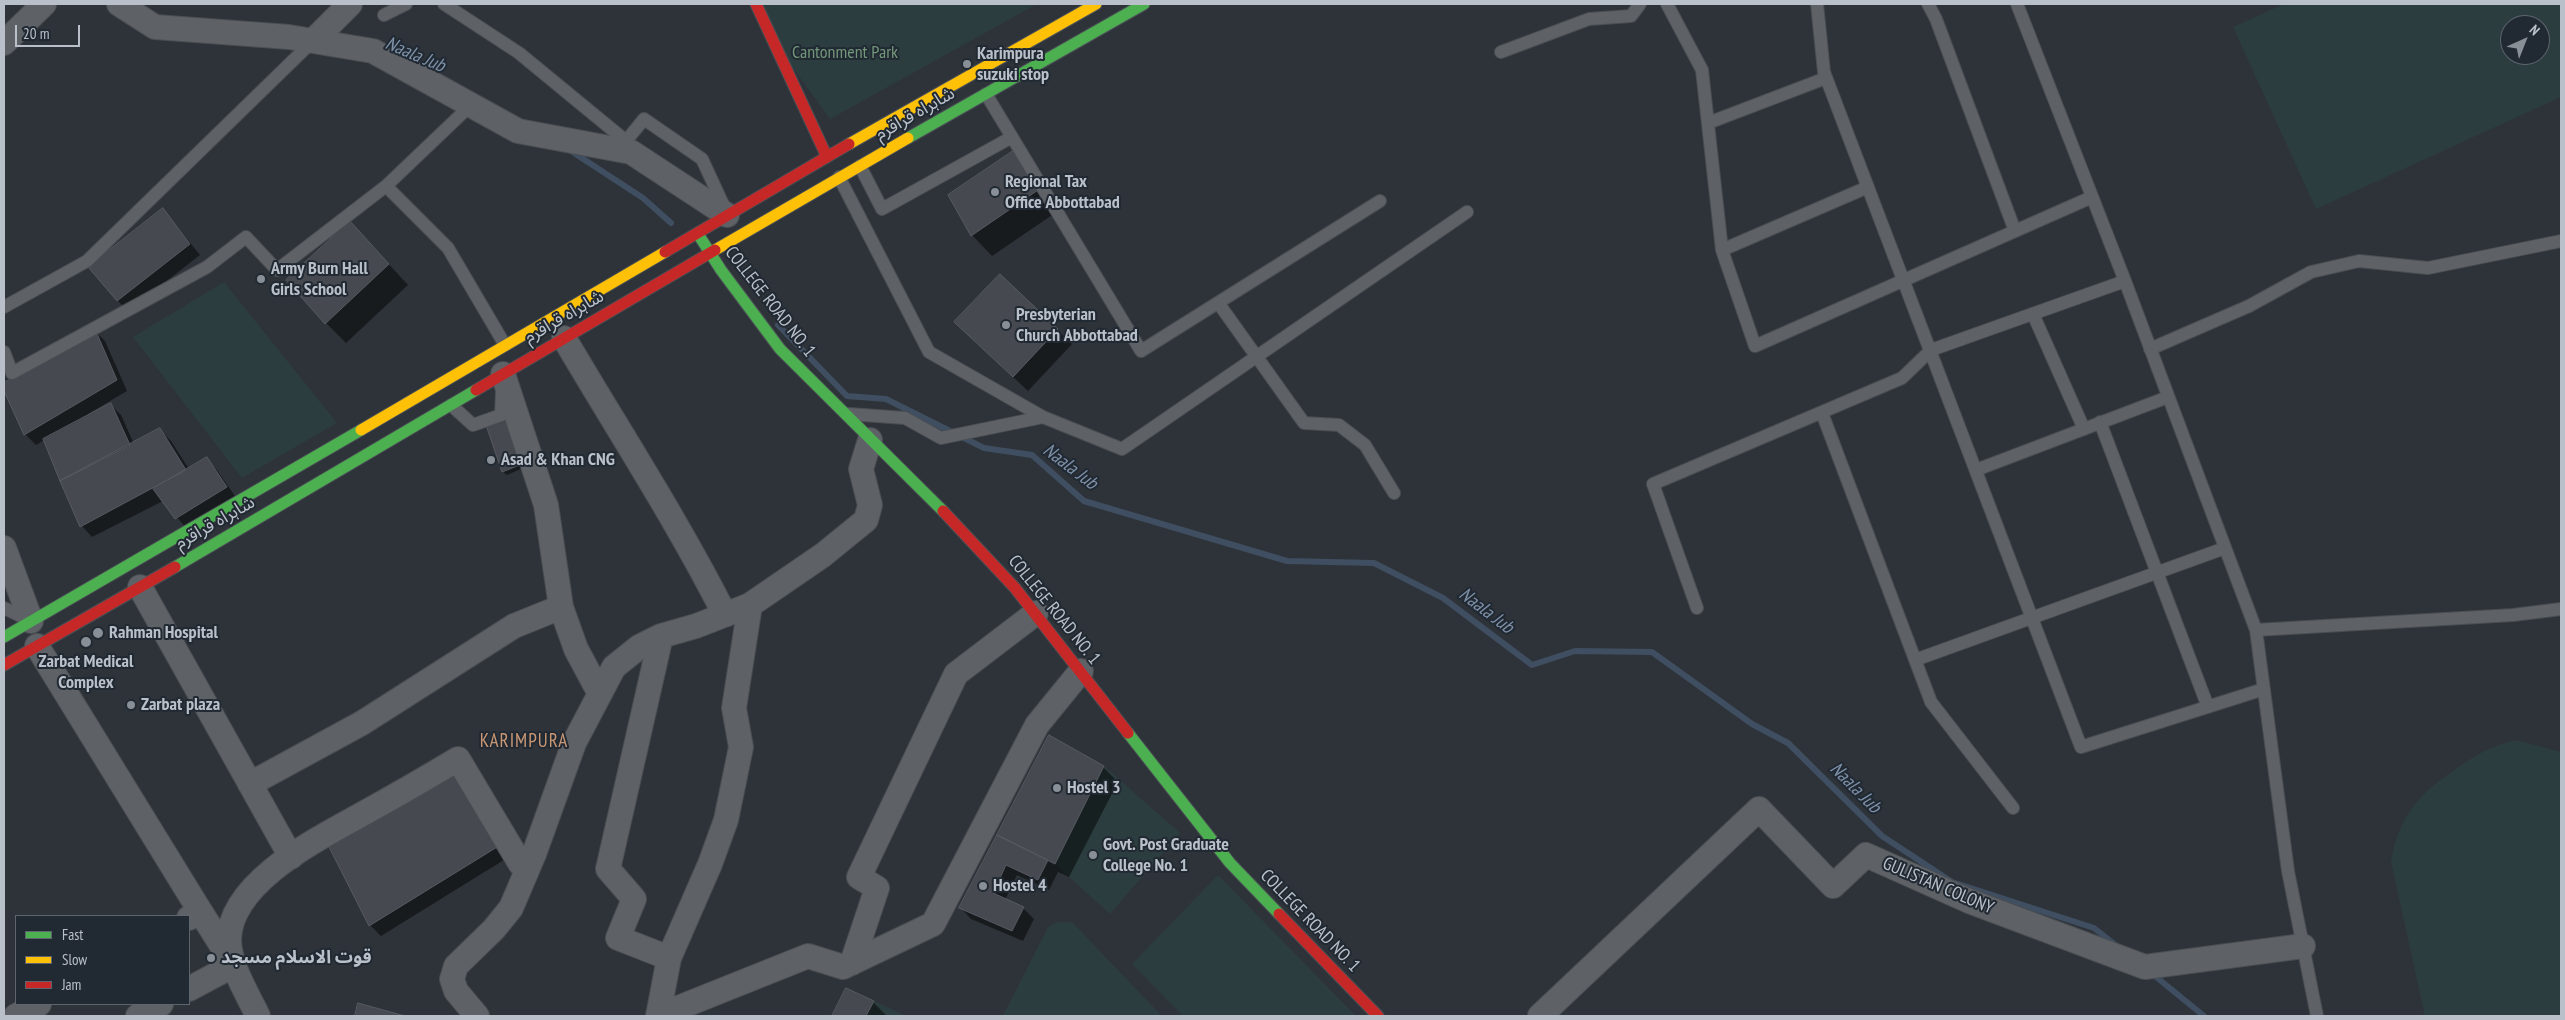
<!DOCTYPE html>
<html>
<head>
<meta charset="utf-8">
<style>
  body { margin:0 }
  #map { position:relative; width:2565px; height:1020px; overflow:hidden; background:#2e3339; font-family:"PT Sans Narrow",sans-serif }
  canvas { display:block }
  .frame { position:absolute; inset:0; border:5px solid #b9c0c9; pointer-events:none }
  .legend { position:absolute; left:15px; top:915px; width:175px; height:90px; box-sizing:border-box; background:#212933; border:1px solid #5e656f; margin:0; padding:6px 9px; list-style:none; font-size:15px; color:#b9c0c9 }
  .legend li { display:flex; align-items:center; gap:10px; height:25px }
  .legend b { width:25px; border:1px solid #5e656f }
  .north { position:absolute; left:2500px; top:15px; width:50px; height:50px; box-sizing:border-box; background:#212933; border:1px solid #5e656f; border-radius:50%; rotate:44deg; font-size:14px; font-weight:700; line-height:20px; text-align:center; color:#b9c0c9 }
  .north::after { content:''; display:block; margin:auto; width:18px; height:22px; background:#888f97; clip-path:polygon(50% 0,100% 100%,50% 72%,0 100%) }
  .scale { position:absolute; left:15px; top:25px; width:65px; height:22px; box-sizing:border-box; border:2px solid #b9c0c9; border-top:0; padding-left:6px; font-size:15px; line-height:18px; white-space:nowrap; color:#b9c0c9; -webkit-text-stroke:4px #212933; paint-order:stroke }
</style>
</head>
<body>
<div id="map">
<canvas width="2565" height="1020"></canvas>
<div class="frame"></div>
<ul class="legend">
<li><b style="height:6px;background:#4caf50"></b>Fast</li>
<li><b style="height:6px;background:#ffc107"></b>Slow</li>
<li><b style="height:6px;background:#c62828"></b>Jam</li>
</ul>
<div class="north">N</div>
<div class="scale">20 m</div>
</div>
<script>
const ctx = document.querySelector('canvas').getContext('2d');
ctx.lineJoin = 'round';
function fill(path, color) { ctx.fillStyle = color; ctx.fill(path, 'evenodd'); }
function trace(path, color, width, dash) { ctx.strokeStyle = color; ctx.lineWidth = width; ctx.lineCap = dash ? 'butt' : 'round'; ctx.setLineDash(dash || []); ctx.stroke(path); }
function write(font, color, halo, rows, align = 'center') {
  ctx.font = font + ' "PT Sans Narrow","Noto Sans Arabic",sans-serif'; ctx.lineWidth = 4; ctx.setLineDash([]); ctx.textBaseline = 'middle'; ctx.strokeStyle = halo; ctx.fillStyle = color; for (const [text, x, y, turn = 0] of rows) {
    ctx.save(); ctx.translate(x, y); ctx.rotate((+turn || 0) * Math.PI / 180); ctx.textAlign = isNaN(turn) ? turn : align; if (halo) ctx.strokeText(text, 0, 0); ctx.fillText(text, 0, 0); ctx.restore();
  }
}
const green = new Path2D(`
  M 760,4 L 1037,4 L 830,119 L 774,42 Z
  M 2284,4 L 2561,4 L 2561,97 L 2316,209 L 2233,27 ZM 2510,25 L 2540,25 L 2540,55 L 2510,55 Z
  M 224,282 L 337,423 L 242,478 L 133,337 Z
  M 2516,740 L 2561,752 L 2561,1016 L 2425,1016 L 2391,862 C 2398,817 2418,795 2454,770 C 2476,755 2490,746 2516,740 Z
  M 1104,766 L 1180,833 L 1110,914 L 1055,864 Z
  M 1218,875 L 1356,1016 L 1183,1016 L 1132,964 Z
  M 1056,922 L 1072,922 L 1160,1014 L 1158,1016 L 1003,1016 L 1048,927 Z
  M 874,1001 L 906,1016 L 866,1016 Z`);
const shadow = new Path2D(`
  M 1019,149 L 1039,169 L 1061,209 L 992,256 L 972,235 Z
  M 163,209 L 200,255 L 128,311 L 117,300 Z
  M 350,222 L 408,285 L 346,343 L 326,323 Z
  M 1057,330 L 1072,344 L 1028,391 L 970,337 Z
  M 95,331 L 105,341 L 127,391 L 88,414 L 89,416 L 111,405 L 121,415 L 134,444 L 160,430 L 171,441 L 189,469 L 207,459 L 217,470 L 237,499 L 187,529 L 163,501 L 92,537 L 82,526 L 44,440 L 36,445 L 25,434 L 4,384 Z
  M 488,426 L 532,464 L 507,475 L 503,472 Z
  M 1050,737 L 1103,767 L 1118,782 L 1069,877 L 1058,872 L 1049,890 L 1017,875 L 1005,900 L 1023,908 L 1034,919 L 1023,941 L 971,919 L 961,908 Z
  M 469,778 L 512,855 L 381,936 L 370,925 Z
  M 847,989 L 873,1002 L 887,1016 L 833,1016 Z`);
const stream = new Path2D(`
  M 568,149 L 643,198 L 671,223
  M 778,325 L 847,396 L 886,399 L 984,448 L 1032,455 L 1084,501 L 1287,561 L 1374,563 L 1443,598 L 1532,665 L 1575,651 L 1652,652 L 1752,724 L 1788,743 L 1882,836 L 1952,882 L 2094,928 L 2118,947
  M 2150,972 L 2204,1016`);
const building = new Path2D(`
  M 1019,147 L 1041,188 L 971,236 L 948,195 Z
  M 163,208 L 190,244 L 117,301 L 88,267 Z
  M 350,221 L 389,264 L 325,324 L 286,280 Z
  M 1000,274 L 1058,329 L 1013,377 L 954,322 Z
  M 95,329 L 117,380 L 24,435 L 4,391 L 4,383 Z
  M 111,403 L 130,445 L 60,481 L 43,439 Z
  M 514,415 L 530,461 L 502,472 L 486,425 Z
  M 160,428 L 186,470 L 80,527 L 60,481 Z
  M 207,457 L 227,487 L 175,519 L 153,489 Z
  M 1049,735 L 1104,766 L 1055,864 L 997,835 Z
  M 459,765 L 502,844 L 369,926 L 327,843 Z
  M 997,835 L 1048,860 L 1038,880 L 1006,865 L 993,893 L 1024,907 L 1012,931 L 959,908 Z
  M 846,988 L 874,1001 L 866,1016 L 832,1016 Z
  M 358,1003 L 405,1016 L 355,1016 Z`);
const lane = new Path2D(`
  M 444,4 L 519,53 L 626,141 L 644,119 L 702,159 L 726,211
  M 1667,4 L 1702,70 L 1722,250 L 1755,346 L 2092,197
  M 1817,4 L 1824,72 L 2081,747 L 2264,689
  M 1928,4 L 1936,19 L 2015,231
  M 2017,4 L 2125,281 L 2256,630 L 2513,615 L 2561,609
  M 384,15 L 406,4
  M 1501,52 L 1589,19 L 1631,16 L 1640,4
  M 986,94 L 1141,351 L 1380,201
  M 1708,123 L 1826,78
  M 860,166 L 882,209 L 1012,137
  M 839,177 L 929,352 L 1043,417
  M 386,186 L 448,248 L 505,345
  M 1722,250 L 1868,187
  M 1219,304 L 1304,423 L 1339,425 L 1365,445 L 1394,493
  M 4,307 L 87,261 L 314,40
  M 2033,314 L 2084,429
  M 2150,349 L 2249,306 L 2311,272 L 2359,261 L 2428,268 L 2561,241
  M 4,352 L 12,373 L 207,267 L 246,237 L 277,270 L 386,186 L 471,105
  M 451,405 L 473,425 L 501,415 L 502,392
  M 1822,413 L 1931,702 L 2013,808
  M 849,414 L 905,418 L 941,438 L 1043,417 L 1122,449 L 1467,212
  M 2100,422 L 2208,707
  M 1976,470 L 2168,397
  M 4,608 L 31,621
  M 1697,608 L 1653,484 L 1902,378 L 1931,350 L 2125,281
  M 2256,630 L 2288,871 L 2317,1016
  M 1915,660 L 2225,548`);
const street = new Path2D(`
  M 119,4 L 155,27 L 289,37 L 373,51 L 518,131 L 631,152 L 727,215
  M 314,40 L 350,4
  M 4,43 L 44,4
  M 564,338 C 618,430 677,520 725,615
  M 503,374 L 546,505 L 561,607 L 576,649 L 599,692
  M 4,548 L 31,621
  M 140,587 L 291,857
  M 661,636 L 608,869 L 634,899 L 618,938 L 669,958
  M 37,646 L 200,911
  M 250,784 L 362,723 L 514,626 L 561,607
  M 189,918 L 200,911 L 234,965 L 189,989
  M 852,963 L 877,888 L 859,877 L 956,674 L 1036,613
  M 16,1016 L 39,1004
  M 138,1016 L 161,1004
  M 258,1016 C 247,993 229,965 229,939 C 231,880 322,837 366,812 C 397,795 428,777 458,759 L 520,863 L 528,865
  M 477,1016 L 456,991 L 452,979 L 456,966 L 494,929 L 511,908 L 534,854 L 574,743 L 614,667 L 639,647 L 661,636 L 696,626 L 750,605
  M 658,1016 L 669,958 L 710,864 L 726,820 L 741,747 L 734,708 L 750,605 L 823,555 L 866,520 L 870,505 L 861,469 L 870,440
  M 658,1016 L 808,956 L 843,967 L 933,924 L 1037,725 L 1081,671
  M 1540,1016 L 1759,809 L 1833,886 L 1866,855 L 1969,901 L 2145,967 L 2303,946`);
const fast = new Path2D(`
  M 908,138 L 1144,4
  M 698,234 L 721,270 L 780,349 L 943,511
  M 175,567 L 476,390
  M 4,637 L 361,430
  M 1128,733 L 1230,863 L 1279,914`);
const slow = new Path2D(`
  M 849,144 L 1096,4
  M 715,250 L 908,138
  M 361,430 L 665,252`);
const jam = new Path2D(`
  M 756,4 L 827,157
  M 665,252 L 849,144
  M 476,390 L 715,250
  M 943,511 L 1015,588 L 1128,733
  M 4,665 L 175,567
  M 1279,914 L 1378,1016`);
const markers = [
  [967,64,5,"#888f97"],
  [995,192,5,"#888f97"],
  [261,279,5,"#888f97"],
  [1006,325,5,"#888f97"],
  [491,460,5,"#888f97"],
  [98,633,6,"#888f97"],
  [86,642,6,"#888f97"],
  [131,705,5,"#888f97"],
  [1057,788,5,"#888f97"],
  [1093,855,5,"#888f97"],
  [983,886,5,"#888f97"],
  [211,958,5,"#888f97"]
];
const parkNames = [
  ["Cantonment Park",845,53]
];
const poiNames = [
  ["Karimpura",977,54],
  ["suzuki stop",977,75],
  ["Regional Tax",1005,182],
  ["Office Abbottabad",1005,203],
  ["Army Burn Hall",271,269],
  ["Girls School",271,290],
  ["Presbyterian",1016,315],
  ["Church Abbottabad",1016,336],
  ["Asad & Khan CNG",501,460],
  ["Rahman Hospital",109,633],
  ["Zarbat Medical",86,662,"center"],
  ["Complex",86,683,"center"],
  ["Zarbat plaza",141,705],
  ["Hostel 3",1067,788],
  ["Govt. Post Graduate",1103,845],
  ["College No. 1",1103,866],
  ["Hostel 4",993,886],
  ["قوت الاسلام مسجد",221,958]
];
const streetNames = [
  ["شاہراہ قراقرم",915,114,-30],
  ["COLLEGE ROAD NO. 1",770,302,52],
  ["شاہراہ قراقرم",564,317,-30],
  ["شاہراہ قراقرم",215,523,-30],
  ["COLLEGE ROAD NO. 1",1054,610,51],
  ["GULISTAN COLONY",1938,886,23],
  ["COLLEGE ROAD NO. 1",1310,921,46]
];
const waterNames = [
  ["Naala Jub",415,55,23],
  ["Naala Jub",1070,467,37],
  ["Naala Jub",1486,611,37],
  ["Naala Jub",1855,788,45]
];
const neighbourhoodNames = [
  ["KARIMPURA",524,742]
];
fill(green, '#2c3d3f');
fill(shadow, '#0007');
trace(stream, '#3f4e61', 6);
fill(building, '#464a50');
trace(building, '#565a61', 1);
trace(lane, '#4a4e52', 14);
trace(street, '#4a4e52', 26);
trace(fast, '#4b5056', 13);
trace(slow, '#4b5056', 13);
trace(jam, '#4b5056', 13);
trace(lane, '#5e6267', 12);
trace(street, '#5e6267', 24);
trace(fast, '#4caf50', 11);
trace(slow, '#ffc107', 11);
trace(jam, '#c62828', 11);
for (const [x, y, r, color] of markers) { const dot = new Path2D(); dot.arc(x, y, r, 0, 2 * Math.PI); ctx.fillStyle = color; ctx.fill(dot); trace(dot, '#212933', 2); }
write('18px', '#73977a', '#212933', parkNames);
write('bold 18px', '#b9c0c9', '#212933', poiNames, 'left');
write('18px', '#b9c0c9', '#212933', streetNames);
write('italic 19px', '#7e91a8', '#212933', waterNames);
ctx.letterSpacing = '1px';
write('19px', '#c99774', '#212933', neighbourhoodNames);
ctx.letterSpacing = '0px';
</script>
</body>
</html>
